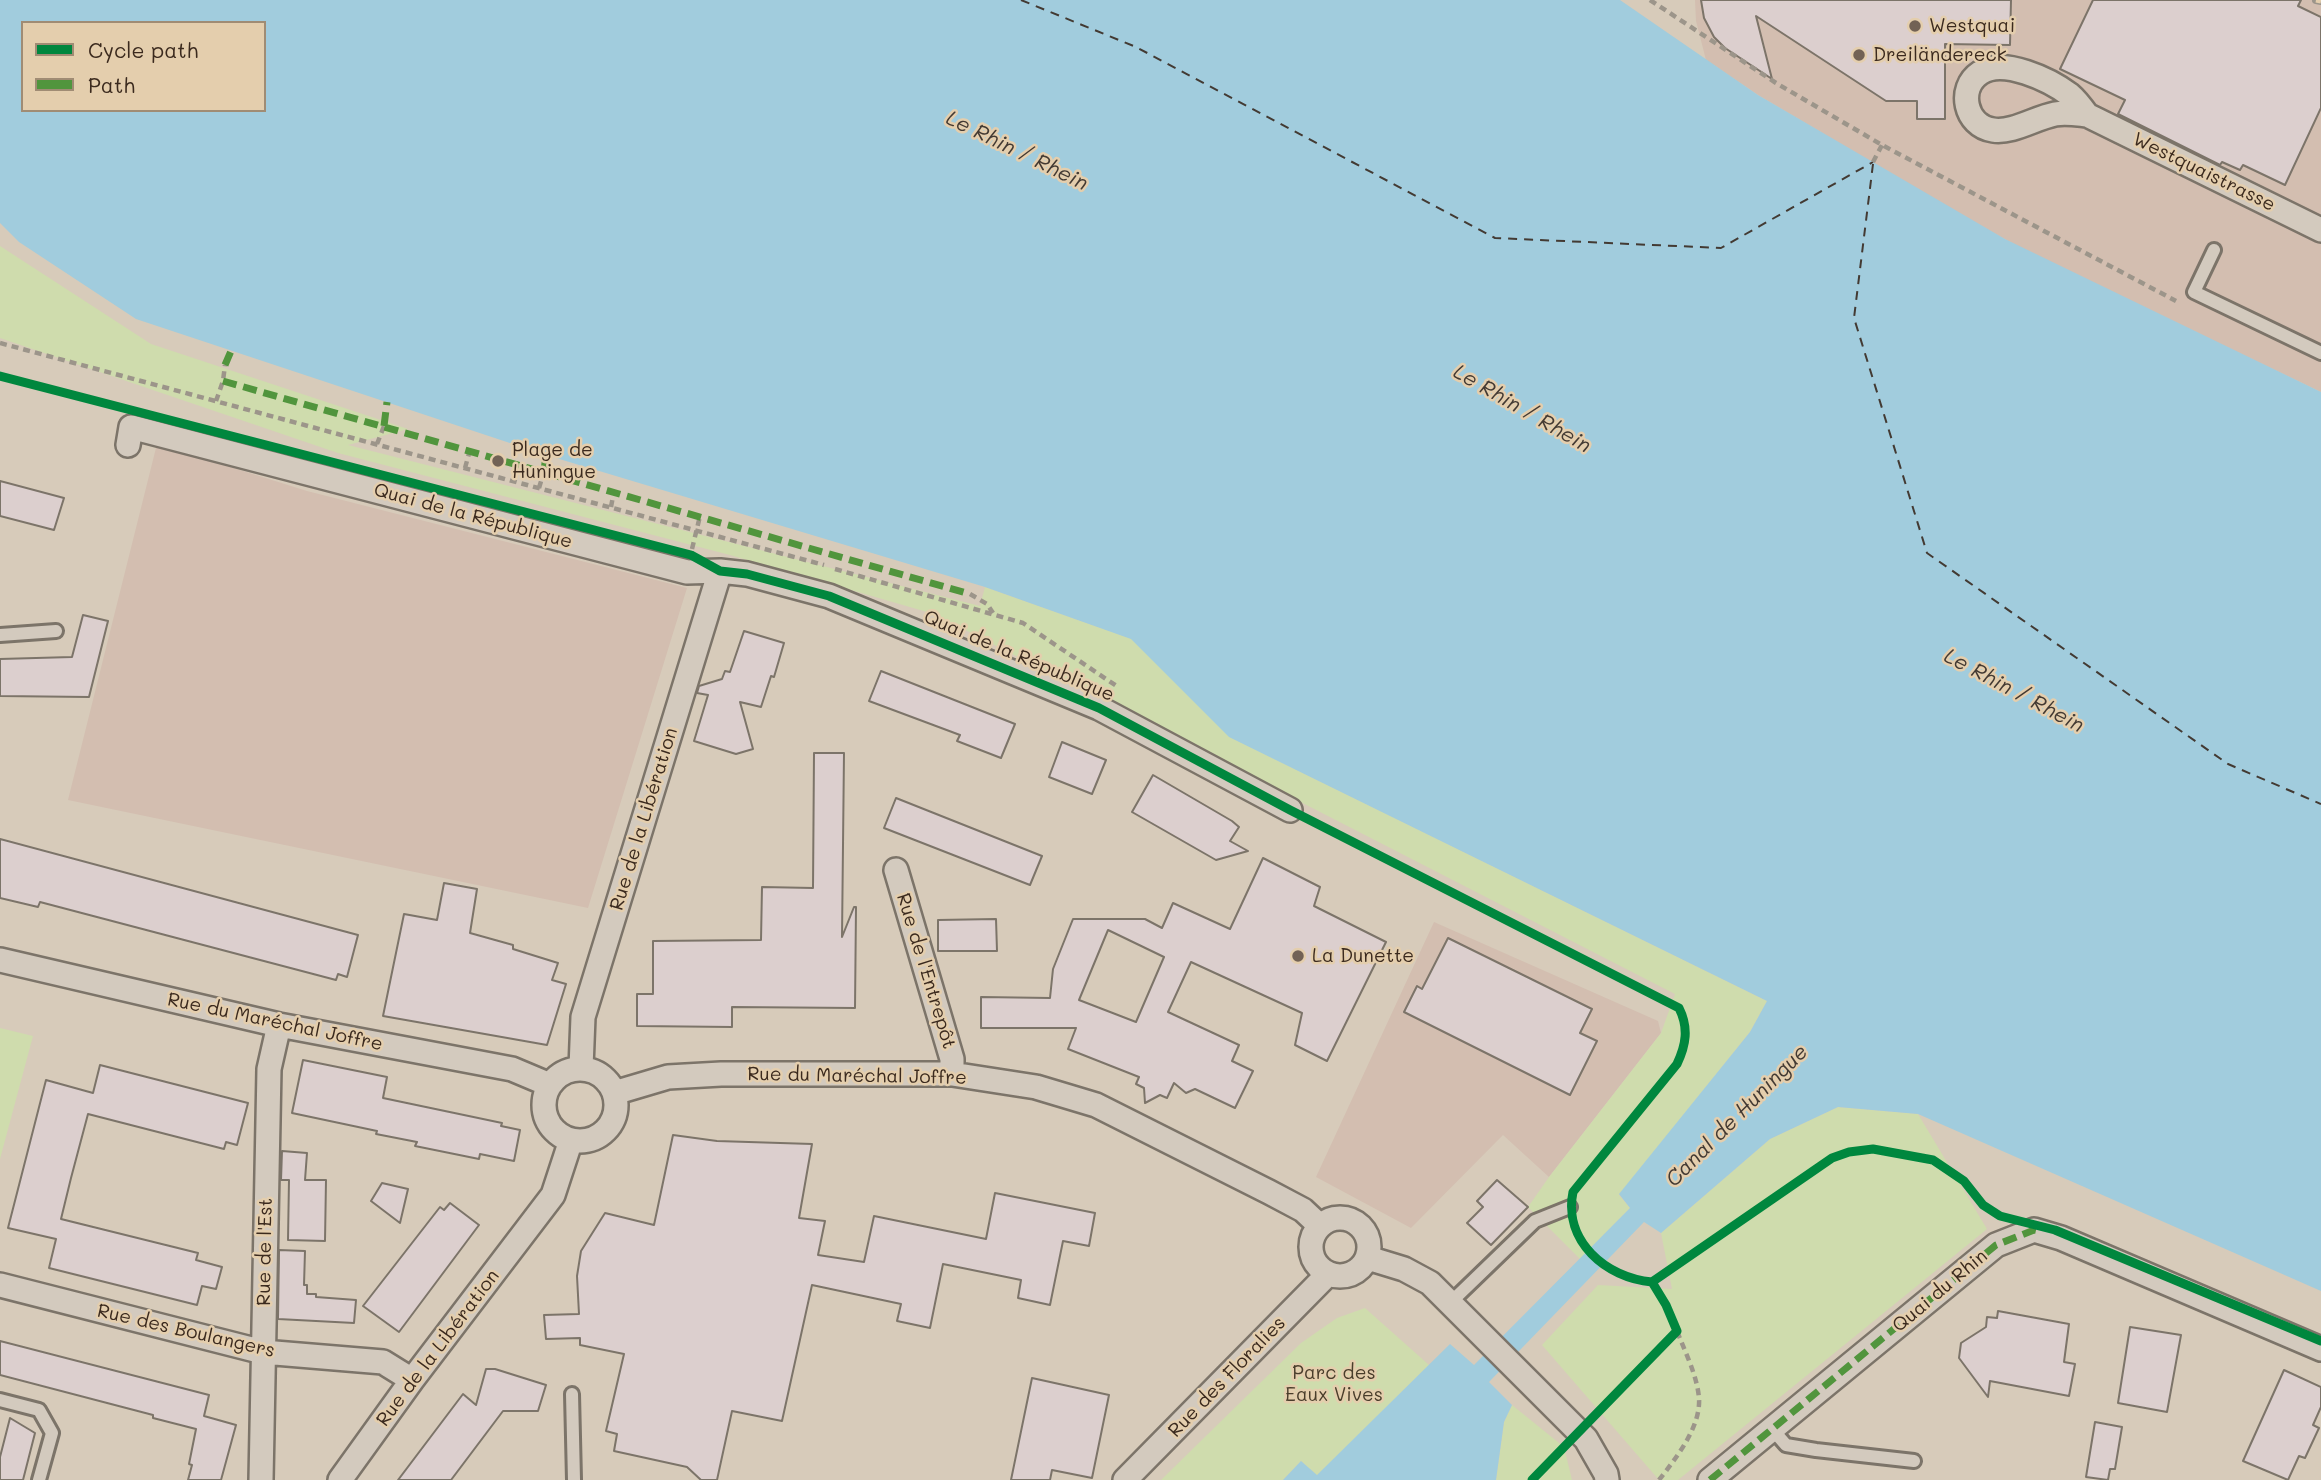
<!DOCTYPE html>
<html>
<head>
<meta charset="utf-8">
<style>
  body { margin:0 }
  #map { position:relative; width:2321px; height:1480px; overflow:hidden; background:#d7cbba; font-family:Mali,sans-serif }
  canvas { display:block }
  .legend { position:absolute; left:21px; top:21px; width:245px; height:91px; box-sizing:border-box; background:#e4cead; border:2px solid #a08c74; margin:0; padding:9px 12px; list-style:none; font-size:21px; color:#3b2a1e }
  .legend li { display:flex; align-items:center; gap:14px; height:35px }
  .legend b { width:35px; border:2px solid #a08c74 }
</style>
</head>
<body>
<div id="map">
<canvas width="2321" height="1480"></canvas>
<ul class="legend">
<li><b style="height:9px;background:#00873e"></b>Cycle path</li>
<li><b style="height:9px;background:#51953d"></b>Path</li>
</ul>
</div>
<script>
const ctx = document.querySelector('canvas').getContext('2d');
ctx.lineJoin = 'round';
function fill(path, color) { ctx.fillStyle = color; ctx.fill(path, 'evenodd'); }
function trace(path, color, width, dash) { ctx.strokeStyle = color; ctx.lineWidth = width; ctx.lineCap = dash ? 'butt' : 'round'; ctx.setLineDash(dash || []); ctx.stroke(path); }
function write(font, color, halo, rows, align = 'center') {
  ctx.font = font + ' Mali,sans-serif'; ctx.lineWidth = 5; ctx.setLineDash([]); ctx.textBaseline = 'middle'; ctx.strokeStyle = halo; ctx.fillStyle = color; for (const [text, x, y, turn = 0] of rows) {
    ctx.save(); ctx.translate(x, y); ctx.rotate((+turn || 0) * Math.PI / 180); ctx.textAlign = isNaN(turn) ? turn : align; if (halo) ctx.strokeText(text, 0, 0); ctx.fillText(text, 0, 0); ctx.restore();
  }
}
const built = new Path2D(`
  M 1695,0 L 2321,0 L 2321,392 L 2034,255 L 1959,214 L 1758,95 L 1706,60 L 1696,21 Z
  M 157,444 L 307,491 L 687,588 L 588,908 L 68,800 Z
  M 1434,922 L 1658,1021 L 1661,1033 L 1549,1177 L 1503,1135 L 1411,1228 L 1316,1177 Z`);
const green = new Path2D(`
  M 0,246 L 151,344 L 408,429 L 348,445 L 980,606 L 985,587 L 1132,639 L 1230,737 L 1767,1001 L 1750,1032 L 1619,1195 L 1630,1208 L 1580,1259 L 1528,1207 L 1549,1177 L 1661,1033 L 1675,994 L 934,614 L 730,555 L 338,453 L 0,338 Z
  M 0,1028 L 33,1036 L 0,1159 Z
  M 1838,1107 L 1918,1114 L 1987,1229 L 1678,1480 L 1659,1480 L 1542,1345 L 1598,1285 L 1672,1289 L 1661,1233 L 1770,1139 Z
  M 1365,1308 L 1429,1365 L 1317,1476 L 1301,1461 L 1283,1480 L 1161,1480 L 1301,1343 L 1337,1318 Z
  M 1512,1405 L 1564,1447 L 1572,1480 L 1496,1480 L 1504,1422 Z`);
const water = new Path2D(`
  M 0,0 L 1620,0 L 1758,95 L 2005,239 L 2321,392 L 2321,1291 L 1918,1114 L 1838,1107 L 1770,1139 L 1661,1233 L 1644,1222 L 1489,1382 L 1512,1405 L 1504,1422 L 1496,1480 L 1283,1480 L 1301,1461 L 1317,1475 L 1450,1344 L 1474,1365 L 1630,1208 L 1619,1194 L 1750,1032 L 1767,1001 L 1229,737 L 1131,639 L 985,587 L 546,455 L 136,319 L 19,242 L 0,223 ZM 23,23 L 264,23 L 264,110 L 23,110 Z`);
const ferry = new Path2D(`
  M 1021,0 L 1136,47 L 1495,238 L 1721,248 L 1873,162
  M 1873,164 L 1854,318 L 1927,553 L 2228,764 L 2321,804`);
const building = new Path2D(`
  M 1701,0 L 2011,0 L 2010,45 L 1945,44 L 1945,119 L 1917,119 L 1917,101 L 1886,101 L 1756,16 L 1772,79 L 1725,48 L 1714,37 L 1704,18 Z
  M 2093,0 L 2301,0 L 2298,6 L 2321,17 L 2321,108 L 2285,185 L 2243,165 L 2240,170 L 2222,162 L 2220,165 L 2118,114 L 2125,100 L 2060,69 Z
  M 0,481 L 64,498 L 54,530 L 0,516 Z
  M 83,615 L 108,621 L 89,697 L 0,696 L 0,659 L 72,657 Z
  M 744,631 L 784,643 L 774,677 L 771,676 L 761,707 L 740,702 L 753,749 L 736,754 L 694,741 L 708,695 L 697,693 L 699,686 L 722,679 L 725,671 L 730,672 Z
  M 881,671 L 1015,724 L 1001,758 L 957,741 L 960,735 L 869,701 Z
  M 1062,742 L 1106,760 L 1092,794 L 1049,777 Z
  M 814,753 L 844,753 L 842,937 L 854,907 L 856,907 L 855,1008 L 732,1007 L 732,1027 L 637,1026 L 637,994 L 653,994 L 653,941 L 761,940 L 762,887 L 813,888 Z
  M 1153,775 L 1232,821 L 1239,827 L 1230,841 L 1248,851 L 1216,860 L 1132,812 Z
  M 896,798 L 1042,856 L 1030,885 L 884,828 Z
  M 0,839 L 358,935 L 347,977 L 338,974 L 336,980 L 40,902 L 38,907 L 0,898 Z
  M 1263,858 L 1320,887 L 1314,906 L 1386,942 L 1327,1061 L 1295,1045 L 1302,1013 L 1191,962 L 1168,1012 L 1239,1045 L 1232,1061 L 1253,1071 L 1235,1108 L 1195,1089 L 1186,1093 L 1174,1083 L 1167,1098 L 1160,1095 L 1145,1103 L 1144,1088 L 1136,1084 L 1139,1077 L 1068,1049 L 1076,1028 L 981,1028 L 981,997 L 1050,998 L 1053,969 L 1073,919 L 1145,919 L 1162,928 L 1173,903 L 1230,929 ZM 1108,930 L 1164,957 L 1136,1022 L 1079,1000 Z
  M 444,883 L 477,889 L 470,933 L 513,945 L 513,949 L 558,963 L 552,980 L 566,984 L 547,1045 L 383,1016 L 404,914 L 437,920 Z
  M 996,919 L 997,951 L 938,951 L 938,920 Z
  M 1448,938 L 1592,1009 L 1580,1033 L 1597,1041 L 1570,1095 L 1404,1012 L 1417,986 L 1422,989 Z
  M 303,1060 L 387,1077 L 383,1098 L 502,1123 L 501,1126 L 520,1130 L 514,1161 L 480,1154 L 479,1159 L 415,1146 L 417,1142 L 376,1134 L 377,1131 L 292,1113 Z
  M 100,1065 L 248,1103 L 237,1145 L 226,1142 L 224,1149 L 88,1114 L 71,1178 L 61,1219 L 198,1253 L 196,1260 L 222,1267 L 216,1289 L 202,1286 L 197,1305 L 49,1268 L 56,1239 L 8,1228 L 46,1080 L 93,1093 Z
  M 673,1135 L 717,1141 L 812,1144 L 799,1218 L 825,1221 L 818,1255 L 864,1262 L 874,1216 L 986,1239 L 995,1193 L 1095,1213 L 1089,1246 L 1063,1241 L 1050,1305 L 1018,1298 L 1021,1280 L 943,1264 L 930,1328 L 897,1321 L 901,1304 L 812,1285 L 782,1421 L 732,1411 L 717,1480 L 701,1480 L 687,1467 L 614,1451 L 617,1434 L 606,1431 L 624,1354 L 580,1345 L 580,1338 L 546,1339 L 544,1315 L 579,1314 L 577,1276 L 581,1251 L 605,1213 L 654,1225 Z
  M 282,1151 L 307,1153 L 305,1180 L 326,1180 L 325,1241 L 288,1240 L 289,1180 L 281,1180 Z
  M 1497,1180 L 1528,1207 L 1491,1245 L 1467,1223 L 1483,1207 L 1477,1201 Z
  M 382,1183 L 408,1189 L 400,1223 L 371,1201 Z
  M 450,1203 L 479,1225 L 399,1332 L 363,1306 L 440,1207 L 444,1210 Z
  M 279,1250 L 305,1251 L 304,1285 L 307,1285 L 307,1294 L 316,1294 L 316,1297 L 356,1300 L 354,1323 L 278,1319 Z
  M 1998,1311 L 2069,1324 L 2064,1362 L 2075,1364 L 2069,1396 L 1990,1381 L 1988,1397 L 1959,1358 L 1961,1343 L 1986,1327 L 1987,1317 L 1997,1318 Z
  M 2130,1327 L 2181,1335 L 2167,1412 L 2118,1403 Z
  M 0,1341 L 209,1395 L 204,1416 L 236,1425 L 221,1480 L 188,1480 L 192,1465 L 189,1464 L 196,1429 L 153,1418 L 153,1415 L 0,1375 Z
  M 486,1369 L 495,1369 L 546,1385 L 538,1411 L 503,1411 L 451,1480 L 398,1480 L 463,1394 L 476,1405 Z
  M 2284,1370 L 2321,1387 L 2321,1407 L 2313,1425 L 2319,1428 L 2305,1458 L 2299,1456 L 2288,1480 L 2243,1461 Z
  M 1032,1378 L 1109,1395 L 1092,1478 L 1052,1470 L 1050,1480 L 1011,1480 Z
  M 10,1418 L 35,1433 L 23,1480 L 0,1480 L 0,1457 Z
  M 2095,1422 L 2122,1427 L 2115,1469 L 2110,1469 L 2108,1480 L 2086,1477 Z`);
const path = new Path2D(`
  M 1650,0 L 1776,83 L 1882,145 L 2176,301
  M 1873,162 L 1882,145
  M 0,343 L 824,565
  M 216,401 L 223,381 L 225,365
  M 377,444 L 384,426
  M 465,468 L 470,450
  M 539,488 L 544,471
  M 611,507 L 614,491
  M 692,549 L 700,516
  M 835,569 L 1023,623 L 1118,687
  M 970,594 L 987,604 L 993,613
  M 1659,1480 C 1676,1458 1701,1427 1699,1398 C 1697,1375 1685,1352 1677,1331`);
const service = new Path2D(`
  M 2214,250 L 2194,292 L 2321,353
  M 0,635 L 56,631
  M 1450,1303 L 1535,1221 L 1570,1207
  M 572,1394 L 574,1480
  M 0,1400 L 39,1410 L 52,1433 L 39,1480
  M 1773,1430 L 1786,1445 L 1816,1450 L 1914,1461`);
const minor = new Path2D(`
  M 2087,115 C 2082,108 2076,100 2070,95 C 2050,80 2003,57 1980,73 C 1957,88 1965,126 1993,130 C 2013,133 2035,118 2055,114 C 2066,112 2077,114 2087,115 L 2321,230
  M 128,445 L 131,427 L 687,572 L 720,571 L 747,574 L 829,596 L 1099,708 L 1290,810
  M 896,870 L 952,1059 L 952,1074
  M 0,960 L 279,1025 L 512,1069 L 550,1085
  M 581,1068 L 583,1017 L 720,571
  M544 1105a36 36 0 1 1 72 0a36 36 0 1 1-72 0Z
  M 614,1093 L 668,1077 L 721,1074 L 952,1074 L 1036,1087 L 1096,1105 L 1269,1192 L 1303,1210 L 1320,1226
  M1311 1247a29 29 0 1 1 58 0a29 29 0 1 1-58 0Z
  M 1368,1258 L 1404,1269 L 1430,1283 L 1586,1439 L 1606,1474 L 1607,1480
  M 0,1285 L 263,1352 L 383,1362 L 412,1380
  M 261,1480 L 269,1069 L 279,1025
  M 340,1480 L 412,1380 L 553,1195 L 571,1140
  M 1125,1480 L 1328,1274
  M 1710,1480 L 1996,1245 L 2034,1230 L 2061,1238 L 2321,1349`);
const rail = new Path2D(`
  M 2316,0 L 2321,1`);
const quiet = new Path2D(`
  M 225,365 L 231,351
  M 223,381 L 970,594
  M 384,426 L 387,402
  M 544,471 L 546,455
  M 1710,1480 L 1996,1245 L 2034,1230 L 2039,1231`);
const cycleway = new Path2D(`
  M 0,376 L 691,555 L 720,571 L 747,574 L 829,596 L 1099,708 L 1290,810 L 1679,1008 C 1689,1028 1686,1045 1677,1064 L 1573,1192 C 1563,1241 1606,1278 1652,1282 L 1832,1158 L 1849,1152 L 1873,1149 L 1933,1160 L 1964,1181 L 1983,1205 L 2000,1216 L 2055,1230 L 2321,1341
  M 1532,1480 L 1677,1331 L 1666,1305 L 1652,1282`);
const markers = [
  [1915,26,7,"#726255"],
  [1859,55,7,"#726255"],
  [498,461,7,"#726255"],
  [1298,956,7,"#726255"]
];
const poiNames = [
  ["Westquai",1929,26],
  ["Dreiländereck",1873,55],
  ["Plage de",512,450],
  ["Huningue",512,472],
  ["La Dunette",1312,956]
];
const streetNames = [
  ["Westquaistrasse",2204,172,26],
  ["Quai de la République",473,516,15],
  ["Quai de la République",1019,656,23],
  ["Rue de la Libération",644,819,-73],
  ["Rue de l'Entrepôt",926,971,73],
  ["Rue du Maréchal Joffre",275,1022,12],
  ["Rue du Maréchal Joffre",857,1076,1],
  ["Rue de l'Est",265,1252,-89],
  ["Quai du Rhin",1940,1291,-40],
  ["Rue des Boulangers",186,1331,13],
  ["Rue de la Libération",438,1348,-53],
  ["Rue des Floralies",1227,1377,-46]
];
const parkNames = [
  ["Parc des",1334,1373],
  ["Eaux Vives",1334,1395]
];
const waterNames = [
  ["Le Rhin / Rhein",1017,151,26],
  ["Le Rhin / Rhein",1522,409,30],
  ["Le Rhin / Rhein",2014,691,28],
  ["Canal de Huningue",1737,1116,-45]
];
fill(built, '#d3beb0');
fill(green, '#cfdcad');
fill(water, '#a1ccdd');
trace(ferry, '#433a33', 2, [9, 7]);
fill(building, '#dccfce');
trace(building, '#7c7469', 2);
trace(service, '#7c7469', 18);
trace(minor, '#7c7469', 28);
trace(path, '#9c958a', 4.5, [7, 5]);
trace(service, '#d3cabe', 12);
trace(minor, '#d3cabe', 23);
trace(rail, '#9c958a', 8);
trace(rail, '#e4cead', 5, [16]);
trace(quiet, '#51953d', 7, [14, 7]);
trace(cycleway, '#00873e', 9);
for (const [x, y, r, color] of markers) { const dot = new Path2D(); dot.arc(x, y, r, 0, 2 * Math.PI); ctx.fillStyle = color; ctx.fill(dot); trace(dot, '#e4cead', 2.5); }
write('19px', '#3b2a1e', '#e4cead', poiNames, 'left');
write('19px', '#3b2a1e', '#e4cead', streetNames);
write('19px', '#493d2b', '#e4cead', parkNames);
write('italic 21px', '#433a33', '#e4cead', waterNames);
</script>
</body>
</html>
